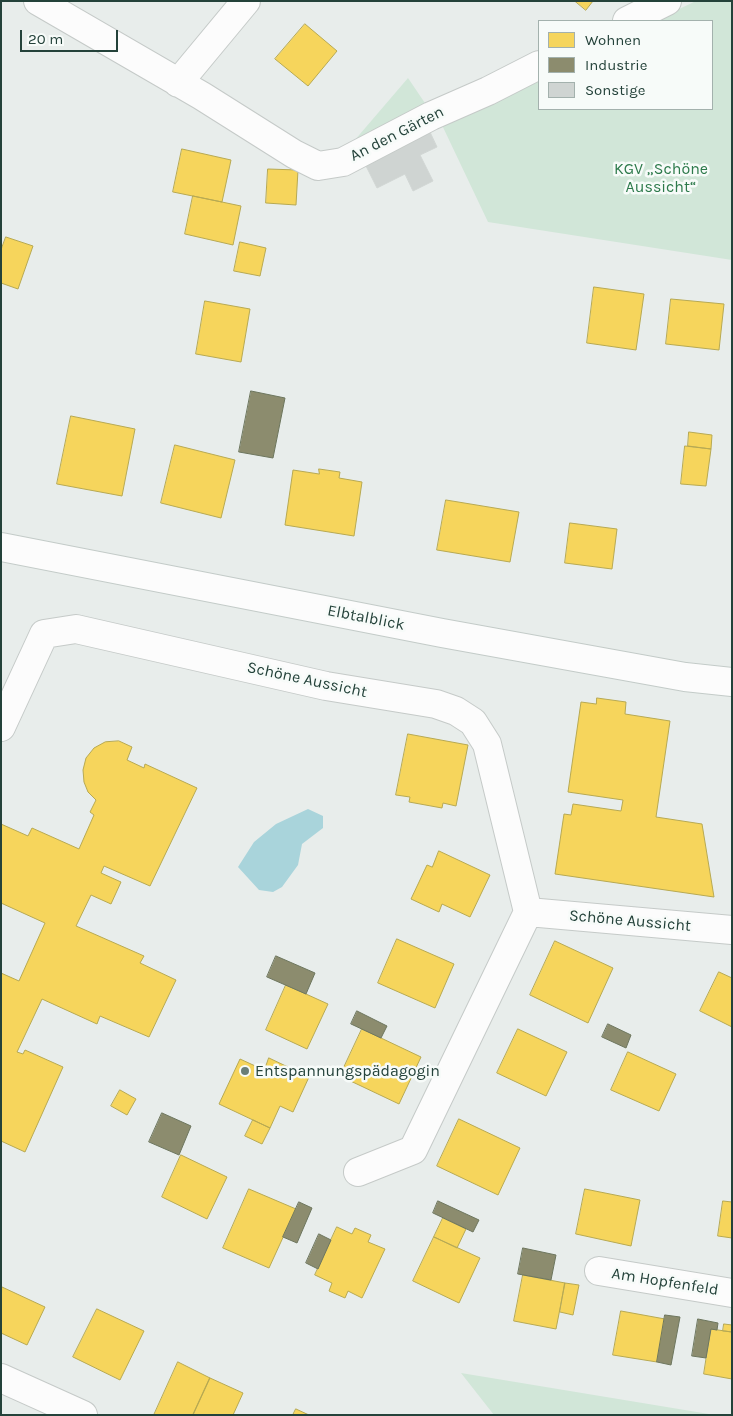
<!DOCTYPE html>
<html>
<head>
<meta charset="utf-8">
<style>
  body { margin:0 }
  #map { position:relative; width:733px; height:1416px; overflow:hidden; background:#e8edeb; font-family:Karla,sans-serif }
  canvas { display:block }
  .frame { position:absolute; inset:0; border:2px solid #24423a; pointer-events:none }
  .legend { position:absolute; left:538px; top:20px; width:175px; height:90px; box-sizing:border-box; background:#f7fbf9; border:1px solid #a3b1ad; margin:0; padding:6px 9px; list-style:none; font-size:15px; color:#24423a }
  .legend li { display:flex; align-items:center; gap:10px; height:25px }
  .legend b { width:25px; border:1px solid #a3b1ad }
  .scale { position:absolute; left:20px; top:30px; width:98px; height:22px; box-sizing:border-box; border:2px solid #24423a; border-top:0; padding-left:6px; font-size:15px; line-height:18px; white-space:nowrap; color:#24423a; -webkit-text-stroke:4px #f7fbf9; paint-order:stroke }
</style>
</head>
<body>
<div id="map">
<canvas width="733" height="1416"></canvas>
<div class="frame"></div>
<ul class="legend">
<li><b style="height:14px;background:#f6d55c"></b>Wohnen</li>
<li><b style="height:14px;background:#8c8c6e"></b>Industrie</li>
<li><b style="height:14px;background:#cfd4d2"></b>Sonstige</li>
</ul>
<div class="scale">20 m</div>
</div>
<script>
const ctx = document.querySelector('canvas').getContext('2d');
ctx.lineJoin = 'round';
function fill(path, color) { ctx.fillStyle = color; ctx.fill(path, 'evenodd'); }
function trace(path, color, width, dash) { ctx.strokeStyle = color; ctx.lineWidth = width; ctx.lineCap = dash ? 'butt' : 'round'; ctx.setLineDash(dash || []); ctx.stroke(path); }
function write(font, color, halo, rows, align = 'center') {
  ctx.font = font + ' Karla,sans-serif'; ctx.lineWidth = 5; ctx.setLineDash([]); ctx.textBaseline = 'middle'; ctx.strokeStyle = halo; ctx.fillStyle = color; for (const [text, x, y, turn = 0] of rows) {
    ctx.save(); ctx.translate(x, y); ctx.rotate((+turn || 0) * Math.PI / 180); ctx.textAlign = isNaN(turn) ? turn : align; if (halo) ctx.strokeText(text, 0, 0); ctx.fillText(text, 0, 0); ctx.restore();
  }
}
const green = new Path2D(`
  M 696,1 L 732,1 L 732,260 L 488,222 L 441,123 L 539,76 L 539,109 L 712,109 L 712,21 L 654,21 Z
  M 408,78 L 429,109 L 354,141 Z
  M 461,1373 L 715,1415 L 494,1415 Z`);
const water = new Path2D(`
  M 308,809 L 323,816 L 323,828 L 302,844 L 298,865 L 282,887 L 273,892 L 259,890 L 238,867 L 254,842 L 276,824 Z`);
const homes = new Path2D(`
  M 575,1 L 593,1 L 586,10 Z
  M 305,24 L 337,51 L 308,86 L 275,59 Z
  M 182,149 L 231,160 L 222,202 L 173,192 Z
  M 268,169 L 298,170 L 296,205 L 266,203 Z
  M 193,196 L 241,206 L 233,245 L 185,234 Z
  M 6,237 L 33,246 L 18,289 L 1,283 L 1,250 Z
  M 240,242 L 266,248 L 260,276 L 234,271 Z
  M 594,287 L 644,294 L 636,350 L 587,343 Z
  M 671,299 L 724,304 L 719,350 L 666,344 Z
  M 205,301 L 250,309 L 241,362 L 196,354 Z
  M 71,416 L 135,429 L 122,496 L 57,484 Z
  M 689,432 L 712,435 L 711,449 L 688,446 Z
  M 175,445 L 235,460 L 221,518 L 161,503 Z
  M 685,446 L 711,449 L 706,486 L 681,484 Z
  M 319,469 L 340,472 L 339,478 L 362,482 L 354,536 L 285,525 L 293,470 L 319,474 Z
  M 446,500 L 519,512 L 510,562 L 437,550 Z
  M 570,523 L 617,529 L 612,569 L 565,563 Z
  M 597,698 L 626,702 L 625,714 L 670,721 L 656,817 L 702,824 L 714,897 L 555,874 L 564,814 L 571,815 L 573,804 L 621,811 L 623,800 L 568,792 L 581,702 L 596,704 Z
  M 408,734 L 468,745 L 456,806 L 443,803 L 442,808 L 409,802 L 410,797 L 396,795 Z
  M 119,741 L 132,747 L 127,760 L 144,768 L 145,764 L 197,788 L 150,886 L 104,866 L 101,873 L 121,882 L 111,904 L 91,895 L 76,926 L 144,956 L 140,963 L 176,980 L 149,1037 L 100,1016 L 97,1024 L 42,999 L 17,1052 L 23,1054 L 25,1050 L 63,1067 L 25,1152 L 1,1141 L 1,973 L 19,981 L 45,923 L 1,903 L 1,824 L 28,836 L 32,828 L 79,849 L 94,815 L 90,812 L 96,800 L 88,792 L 84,782 L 83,770 L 86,758 L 94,748 L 105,742 Z
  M 439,851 L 490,875 L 470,917 L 442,904 L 439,912 L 411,899 L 427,865 L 432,867 Z
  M 397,939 L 454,964 L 435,1008 L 378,983 Z
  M 555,941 L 613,968 L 588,1023 L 530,995 Z
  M 719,972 L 732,978 L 732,1027 L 700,1011 Z
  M 286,985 L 328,1004 L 307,1049 L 266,1030 Z
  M 362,1029 L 421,1057 L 399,1104 L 340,1076 Z
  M 518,1029 L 567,1052 L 546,1096 L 497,1073 Z
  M 628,1052 L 676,1074 L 659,1111 L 611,1090 Z
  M 269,1058 L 309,1077 L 293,1112 L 280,1106 L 270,1128 L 219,1104 L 240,1059 L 264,1070 Z
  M 120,1090 L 136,1099 L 127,1115 L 111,1106 Z
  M 459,1119 L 520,1148 L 498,1195 L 437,1166 Z
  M 253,1120 L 270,1128 L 262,1144 L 245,1136 Z
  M 181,1155 L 227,1177 L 207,1219 L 162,1197 Z
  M 249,1189 L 296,1209 L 269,1268 L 223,1248 Z
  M 585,1189 L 640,1200 L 631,1246 L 576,1234 Z
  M 723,1201 L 732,1202 L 732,1238 L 718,1236 Z
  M 443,1218 L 466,1229 L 457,1248 L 434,1237 Z
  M 337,1227 L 352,1234 L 355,1228 L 371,1235 L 368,1242 L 385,1249 L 362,1298 L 348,1291 L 345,1298 L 329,1291 L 332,1283 L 315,1275 Z
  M 434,1237 L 480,1258 L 459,1303 L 413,1281 Z
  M 523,1275 L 565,1283 L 556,1329 L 514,1321 Z
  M 565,1283 L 579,1285 L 573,1315 L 560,1312 Z
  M 2,1287 L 45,1307 L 27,1345 L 1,1333 Z
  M 97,1309 L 144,1331 L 120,1380 L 73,1357 Z
  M 621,1311 L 665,1319 L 657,1362 L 613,1355 Z
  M 724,1324 L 732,1325 L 732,1332 L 723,1331 Z
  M 711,1329 L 732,1332 L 732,1379 L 704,1374 Z
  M 178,1362 L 210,1378 L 193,1415 L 154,1415 Z
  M 210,1378 L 243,1393 L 233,1415 L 193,1415 Z
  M 296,1409 L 309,1415 L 293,1415 Z`);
const industry = new Path2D(`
  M 251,391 L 285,398 L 273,458 L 239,452 Z
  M 276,956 L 315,973 L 306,994 L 267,977 Z
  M 357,1011 L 387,1026 L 381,1038 L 351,1024 Z
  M 608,1024 L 631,1035 L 626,1048 L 602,1037 Z
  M 162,1113 L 191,1126 L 179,1155 L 149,1142 Z
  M 438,1201 L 479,1220 L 473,1232 L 433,1213 Z
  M 299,1202 L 312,1208 L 297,1243 L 283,1237 Z
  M 319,1234 L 331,1240 L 318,1269 L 306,1263 Z
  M 523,1248 L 556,1255 L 551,1280 L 518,1274 Z
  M 665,1315 L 680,1317 L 671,1365 L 657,1362 Z
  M 698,1319 L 718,1323 L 717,1330 L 711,1329 L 706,1358 L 692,1356 Z`);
const building = new Path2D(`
  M 429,130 L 437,147 L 420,155 L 433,181 L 413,191 L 405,174 L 377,188 L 364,162 Z`);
const street = new Path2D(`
  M 38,1 L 202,96 L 294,154 L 318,166 L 343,162 L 431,116 L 488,91 L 539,65
  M 627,21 L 667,1
  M 178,83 L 246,1
  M 1,727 L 44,634 L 76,629 L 326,686 L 436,704 L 456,711 L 473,722 L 487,744 L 528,912 L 732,930
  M 358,1172 L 413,1150 L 528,912
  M 599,1271 L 732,1293
  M 1,1378 L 83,1415`);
const secondary = new Path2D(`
  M 1,547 L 442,633 L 685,677 L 732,682`);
const markers = [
  [245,1071,5,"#697e78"]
];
const streetNames = [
  ["An den Gärten",397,134,-27],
  ["Elbtalblick",366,618,11],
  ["Schöne Aussicht",307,680,12],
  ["Schöne Aussicht",630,921,5],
  ["Am Hopfenfeld",665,1282,9]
];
const parkNames = [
  ["KGV „Schöne",661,169],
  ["Aussicht“",661,187]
];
const poiNames = [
  ["Entspannungspädagogin",255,1071]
];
fill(green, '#d1e6d8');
fill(water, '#a9d4db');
fill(homes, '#f6d55c');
trace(homes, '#b7a952', 1);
fill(industry, '#8c8c6e');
trace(industry, '#6d765e', 1);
fill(building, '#cfd4d2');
trace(building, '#d1d6d4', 1);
trace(street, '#c5cac8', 30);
trace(secondary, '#c3cbc8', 30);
trace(street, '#fcfcfc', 28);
trace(secondary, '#fcfcfc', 28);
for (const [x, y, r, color] of markers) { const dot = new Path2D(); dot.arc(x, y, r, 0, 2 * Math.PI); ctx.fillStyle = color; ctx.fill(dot); trace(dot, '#f7fbf9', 2); }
write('16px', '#24423a', '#f7fbf9', streetNames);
write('16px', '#2d7a4b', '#f7fbf9', parkNames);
write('16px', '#24423a', '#f7fbf9', poiNames, 'left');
</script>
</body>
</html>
